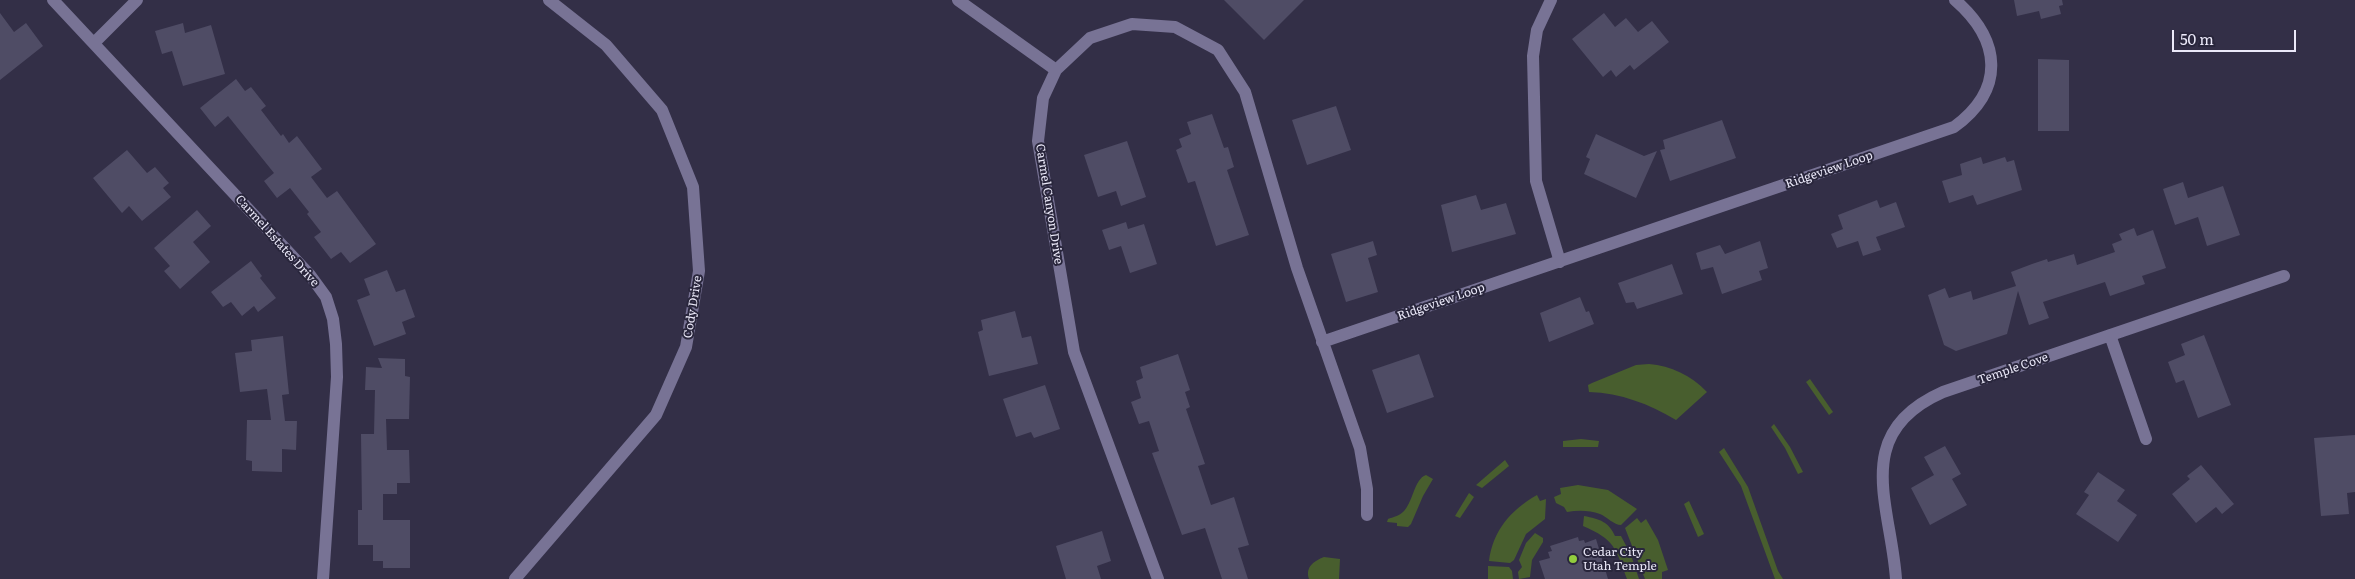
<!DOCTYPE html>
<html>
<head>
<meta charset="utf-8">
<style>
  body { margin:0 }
  #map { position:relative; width:2355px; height:579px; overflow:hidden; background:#332f47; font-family:Literata,serif }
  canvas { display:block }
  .scale { position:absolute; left:2172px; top:30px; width:124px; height:22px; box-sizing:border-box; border:2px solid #ebe9f9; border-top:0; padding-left:6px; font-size:15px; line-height:18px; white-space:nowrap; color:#ebe9f9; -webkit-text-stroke:4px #29263c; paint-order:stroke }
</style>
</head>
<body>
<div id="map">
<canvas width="2355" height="579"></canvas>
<div class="scale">50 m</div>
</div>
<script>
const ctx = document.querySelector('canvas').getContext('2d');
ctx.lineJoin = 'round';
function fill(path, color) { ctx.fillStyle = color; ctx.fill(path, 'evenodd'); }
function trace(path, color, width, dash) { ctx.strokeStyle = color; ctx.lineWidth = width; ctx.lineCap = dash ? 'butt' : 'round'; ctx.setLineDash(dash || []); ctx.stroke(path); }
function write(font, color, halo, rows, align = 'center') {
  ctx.font = font + ' Literata,serif'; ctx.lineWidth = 4; ctx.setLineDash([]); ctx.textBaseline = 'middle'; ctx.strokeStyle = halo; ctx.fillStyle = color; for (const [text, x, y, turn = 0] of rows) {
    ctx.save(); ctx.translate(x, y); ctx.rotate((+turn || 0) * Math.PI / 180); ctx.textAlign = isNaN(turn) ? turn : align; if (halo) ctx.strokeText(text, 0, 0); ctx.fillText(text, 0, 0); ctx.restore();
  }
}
const green = new Path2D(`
  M 1649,364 C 1671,366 1691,375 1707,392 L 1676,420 C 1649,404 1621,393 1589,392 L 1588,385 L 1592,383 L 1636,365 Z
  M 1810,379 L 1833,412 L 1829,415 L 1806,382 Z
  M 1774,424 L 1790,447 L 1803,472 L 1798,474 L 1785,448 L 1771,427 Z
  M 1581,439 L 1599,441 L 1598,447 L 1563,447 L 1563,441 Z
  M 1724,448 L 1748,487 L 1778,571 L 1783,579 L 1775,579 L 1741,486 L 1719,452 Z
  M 1505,460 L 1509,466 L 1482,488 L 1476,485 Z
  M 1426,475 L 1433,479 L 1423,496 L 1411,524 L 1408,527 L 1397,526 L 1397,523 L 1387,522 L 1388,519 C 1393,517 1399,516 1403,512 C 1413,503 1414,479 1426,475 Z
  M 1578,485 L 1608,490 L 1637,509 L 1621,525 C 1614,525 1607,517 1600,514 C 1589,510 1578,510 1567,512 L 1564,507 L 1556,503 L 1554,497 L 1561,494 L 1560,488 Z
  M 1469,493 L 1474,497 L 1460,518 L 1455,516 Z
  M 1537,495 L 1540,501 L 1546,499 L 1545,519 L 1526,534 L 1514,560 L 1510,563 L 1489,561 C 1493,530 1511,510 1537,495 Z
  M 1689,501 L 1704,534 L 1698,537 L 1684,504 Z
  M 1584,516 C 1600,519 1609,522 1615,536 L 1621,536 L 1631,555 L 1639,579 L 1627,579 C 1615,547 1615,540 1583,526 Z
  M 1637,518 L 1641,523 L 1646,519 L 1658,540 L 1668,570 L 1662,572 L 1662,579 L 1645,579 L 1625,528 Z
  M 1535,533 L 1543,538 L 1543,542 L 1532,560 L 1530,577 L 1519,579 L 1518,572 L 1522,567 L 1519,560 L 1526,543 Z
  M 1324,557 L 1340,559 L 1339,579 L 1309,579 C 1305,567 1314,561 1324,557 Z
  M 1488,566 L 1509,567 L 1512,571 L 1513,579 L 1488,579 Z`);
const building = new Path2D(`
  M 1224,0 L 1304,0 L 1264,40 Z
  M 2014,0 L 2062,0 L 2063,5 L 2059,6 L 2061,14 L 2041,19 L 2039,11 L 2017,16 Z
  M 0,13 L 14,32 L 26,23 L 43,46 L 0,80 Z
  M 1604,13 L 1615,27 L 1626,18 L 1638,32 L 1652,21 L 1669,42 L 1634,70 L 1630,65 L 1616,77 L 1611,70 L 1603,77 L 1572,39 Z
  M 183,23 L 185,33 L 211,25 L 225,74 L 183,86 L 172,51 L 162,54 L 155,31 Z
  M 2038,59 L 2069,60 L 2069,131 L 2038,131 Z
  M 236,79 L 245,91 L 251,87 L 266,106 L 261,110 L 281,136 L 283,134 L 289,143 L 297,136 L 322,169 L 311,177 L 327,198 L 337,191 L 376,244 L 350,263 L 341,252 L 331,259 L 314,237 L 321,232 L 307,214 L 309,212 L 290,188 L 277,198 L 264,181 L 274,173 L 228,116 L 215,127 L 200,108 Z
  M 1336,106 L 1351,150 L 1307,165 L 1292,120 Z
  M 1212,114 L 1224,148 L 1228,147 L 1234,167 L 1227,170 L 1249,235 L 1216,246 L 1195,181 L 1188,183 L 1176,150 L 1182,147 L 1179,139 L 1191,134 L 1187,122 Z
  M 1722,120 L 1736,158 L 1670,181 L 1660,150 L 1665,149 L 1663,140 Z
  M 1596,134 L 1644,156 L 1657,151 L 1636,198 L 1584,174 L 1590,159 L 1586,157 Z
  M 1127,141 L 1146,197 L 1121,206 L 1116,191 L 1098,197 L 1084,155 Z
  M 127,150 L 147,173 L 155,167 L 169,183 L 163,188 L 171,197 L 142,221 L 129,206 L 122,213 L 93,178 Z
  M 1981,157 L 1983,164 L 2005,157 L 2007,162 L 2014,160 L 2022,190 L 1977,205 L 1973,195 L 1949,203 L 1942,181 L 1962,175 L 1960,164 Z
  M 2183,182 L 2188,198 L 2223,186 L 2240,235 L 2207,246 L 2198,217 L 2175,225 L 2163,189 Z
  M 1476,195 L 1481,210 L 1506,203 L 1516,234 L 1452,252 L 1441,205 Z
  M 1877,200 L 1880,208 L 1896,202 L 1905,227 L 1876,237 L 1881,250 L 1863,256 L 1858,241 L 1837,248 L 1831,234 L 1843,229 L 1838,215 Z
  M 197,210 L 211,226 L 193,242 L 210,262 L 180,289 L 164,271 L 170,266 L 154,248 Z
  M 1126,222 L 1128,229 L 1144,224 L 1157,264 L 1130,273 L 1121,246 L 1109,250 L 1102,230 Z
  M 2134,228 L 2137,236 L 2153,230 L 2166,268 L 2142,276 L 2145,284 L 2110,296 L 2105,282 L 2043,302 L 2049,318 L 2029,325 L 2018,291 L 2007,334 L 1956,351 L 1944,345 L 1928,295 L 1945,288 L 1949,298 L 1971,291 L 1973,300 L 2016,286 L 2011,272 L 2032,264 L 2047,259 L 2048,262 L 2074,254 L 2077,265 L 2115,252 L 2112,244 L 2122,240 L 2119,234 Z
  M 1373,241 L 1377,255 L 1368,258 L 1378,292 L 1346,302 L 1331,254 Z
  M 1760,241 L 1768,268 L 1759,271 L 1762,280 L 1722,294 L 1713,267 L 1701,270 L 1696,253 L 1720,245 L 1725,254 Z
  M 251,261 L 262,276 L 260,278 L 276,298 L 258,312 L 254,306 L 242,316 L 231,302 L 223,307 L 211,292 Z
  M 1672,264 L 1683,294 L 1637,309 L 1634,302 L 1626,303 L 1618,283 Z
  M 387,270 L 396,292 L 405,289 L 415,317 L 402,322 L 406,334 L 374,346 L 357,300 L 370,295 L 364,279 Z
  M 1580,297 L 1586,312 L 1589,311 L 1594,324 L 1549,342 L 1540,313 Z
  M 1015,311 L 1022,338 L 1031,336 L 1038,364 L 989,376 L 978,332 L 983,330 L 981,320 Z
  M 2204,335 L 2231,405 L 2198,418 L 2184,380 L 2176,383 L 2168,362 L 2185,355 L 2181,344 Z
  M 283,336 L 289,394 L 282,395 L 285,421 L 297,421 L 296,450 L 282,449 L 282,472 L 252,471 L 252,461 L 246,460 L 247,420 L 271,420 L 267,389 L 240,392 L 235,353 L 252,351 L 251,340 Z
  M 1178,354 L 1190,390 L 1185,392 L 1190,407 L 1186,409 L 1205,464 L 1198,466 L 1211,505 L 1234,497 L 1249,545 L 1238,548 L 1248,579 L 1222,579 L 1205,528 L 1182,535 L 1152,453 L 1159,451 L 1149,421 L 1139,424 L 1131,402 L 1141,398 L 1136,381 L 1143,378 L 1140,367 Z
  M 1419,354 L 1434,397 L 1387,413 L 1372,370 Z
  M 378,358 L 405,359 L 405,376 L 410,377 L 409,419 L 386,419 L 387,450 L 409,450 L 410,483 L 397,483 L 397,494 L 383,494 L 383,520 L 410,520 L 410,568 L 383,568 L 383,561 L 373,561 L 373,545 L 358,545 L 358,510 L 362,510 L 361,434 L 374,434 L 375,390 L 365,390 L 366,367 L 382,368 Z
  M 1045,385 L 1060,429 L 1034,438 L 1031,432 L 1016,437 L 1003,399 Z
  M 2355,435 L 2355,492 L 2347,493 L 2349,514 L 2321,516 L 2314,438 Z
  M 1945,446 L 1961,474 L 1952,479 L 1967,505 L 1930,525 L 1911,488 L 1934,475 L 1924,457 Z
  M 2201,465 L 2234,504 L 2222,514 L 2216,507 L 2196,523 L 2172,494 L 2190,479 L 2187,476 Z
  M 2098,472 L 2125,490 L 2117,501 L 2137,515 L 2118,542 L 2076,514 L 2089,495 L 2084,492 Z
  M 1102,531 L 1111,561 L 1097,566 L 1101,579 L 1066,579 L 1056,546 Z
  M 1578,537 L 1579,541 L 1584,540 L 1585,543 L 1596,539 L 1608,579 L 1545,579 L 1539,561 L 1550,558 L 1548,552 L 1552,551 L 1550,546 Z`);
const minor = new Path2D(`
  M 53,0 L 310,275 L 326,297 L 333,319 L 336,344 L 337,377 L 323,579
  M 958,0 L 1056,70
  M 1551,0 L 1537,30 L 1533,56 L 1536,181 L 1560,262
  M 94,43 L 137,0
  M 2110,335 L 2146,439
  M 1322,342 L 1954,127 C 2006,89 2001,40 1955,0
  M 515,579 L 656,415 L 686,347 L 699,271 L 693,187 L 662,110 L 606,45 L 549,0
  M 1158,579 L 1074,352 L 1038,141 L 1043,98 L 1056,70 L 1090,38 L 1132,24 L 1175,27 L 1218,50 L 1245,92 L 1297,268 L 1360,448 L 1367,489 L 1367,515
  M 1896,579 C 1891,505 1850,433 1943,392 L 2284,276`);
const markers = [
  [1573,559,5,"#92cd3e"]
];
const streetNames = [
  ["Ridgeview Loop",1829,170,-19],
  ["Carmel Canyon Drive",1049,204,81],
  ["Carmel Estates Drive",277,241,48],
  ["Ridgeview Loop",1441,302,-19],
  ["Cody Drive",693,307,-81],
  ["Temple Cove",2013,369,-19]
];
const poiNames = [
  ["Cedar City",1583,552],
  ["Utah Temple",1583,566]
];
fill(green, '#485e2e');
fill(building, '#4f4c65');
trace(minor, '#787395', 12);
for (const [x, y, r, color] of markers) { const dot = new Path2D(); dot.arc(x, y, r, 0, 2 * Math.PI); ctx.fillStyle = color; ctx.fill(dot); trace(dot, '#29263c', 2); }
write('12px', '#ebe9f9', '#29263c', streetNames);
write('12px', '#ebe9f9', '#29263c', poiNames, 'left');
</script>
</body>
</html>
